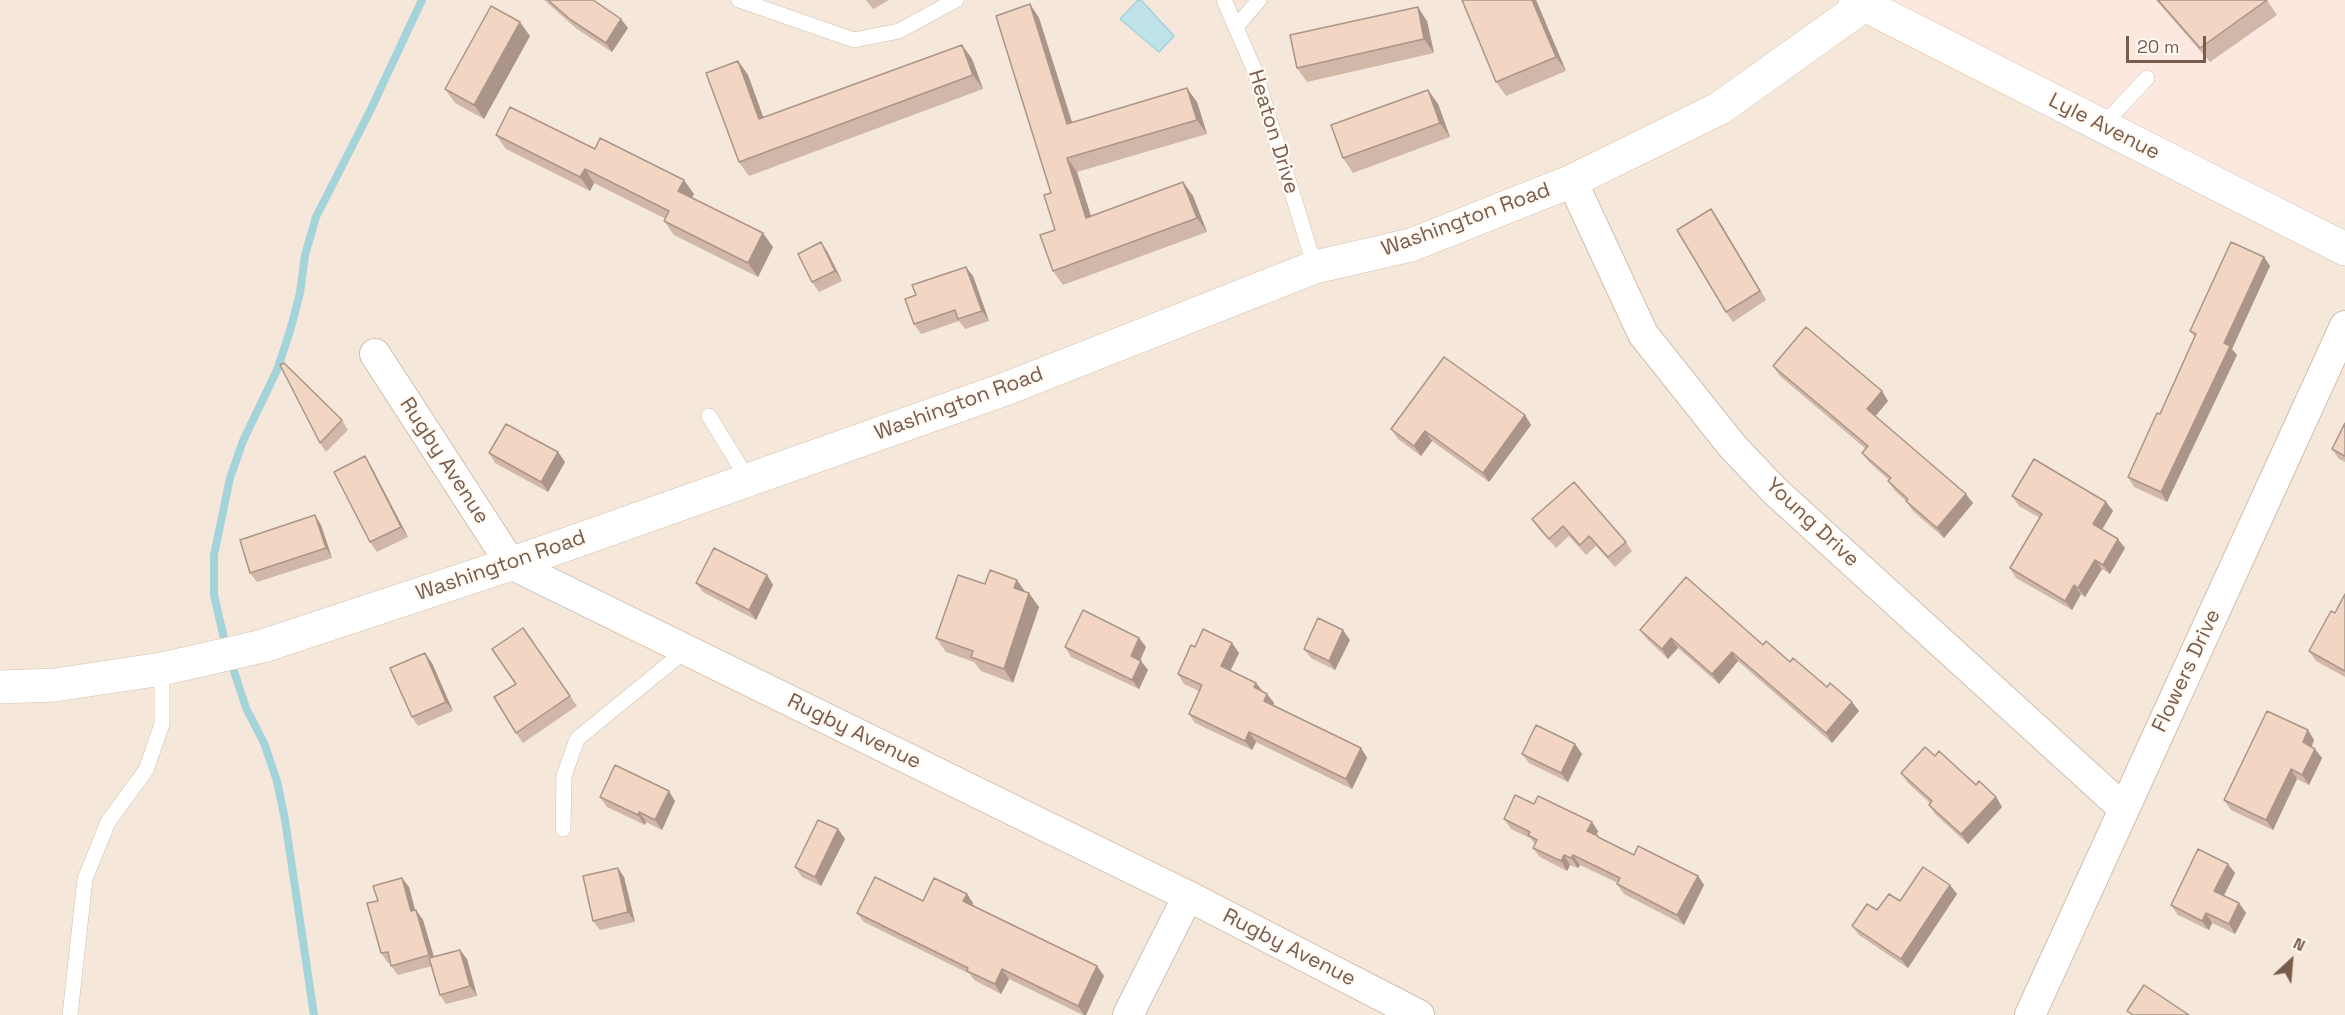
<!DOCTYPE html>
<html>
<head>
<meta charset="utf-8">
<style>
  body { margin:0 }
  #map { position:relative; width:2345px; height:1015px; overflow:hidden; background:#fdf6ec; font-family:"Space Grotesk",sans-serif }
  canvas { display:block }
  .north { position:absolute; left:2261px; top:931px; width:60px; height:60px; -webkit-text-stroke:4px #fffaf3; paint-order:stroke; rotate:26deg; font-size:16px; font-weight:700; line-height:24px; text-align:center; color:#7a5c4d }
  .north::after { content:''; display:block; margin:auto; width:21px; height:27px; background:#7a5c4d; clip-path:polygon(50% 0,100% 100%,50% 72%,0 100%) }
  .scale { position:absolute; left:2126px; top:36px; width:80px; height:27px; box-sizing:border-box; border:3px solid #7a5c4d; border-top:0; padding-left:8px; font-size:18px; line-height:21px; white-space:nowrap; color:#7a5c4d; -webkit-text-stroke:4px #fffaf3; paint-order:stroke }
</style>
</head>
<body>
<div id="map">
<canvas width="2345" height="1015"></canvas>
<div class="north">N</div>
<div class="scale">20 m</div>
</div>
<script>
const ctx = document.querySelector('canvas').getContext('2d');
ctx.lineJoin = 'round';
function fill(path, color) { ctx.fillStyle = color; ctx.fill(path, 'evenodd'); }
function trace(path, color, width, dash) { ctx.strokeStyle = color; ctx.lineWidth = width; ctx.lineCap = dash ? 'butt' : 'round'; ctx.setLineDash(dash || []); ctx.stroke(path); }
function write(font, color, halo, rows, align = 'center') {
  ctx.font = font + ' "Space Grotesk",sans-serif'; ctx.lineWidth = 4.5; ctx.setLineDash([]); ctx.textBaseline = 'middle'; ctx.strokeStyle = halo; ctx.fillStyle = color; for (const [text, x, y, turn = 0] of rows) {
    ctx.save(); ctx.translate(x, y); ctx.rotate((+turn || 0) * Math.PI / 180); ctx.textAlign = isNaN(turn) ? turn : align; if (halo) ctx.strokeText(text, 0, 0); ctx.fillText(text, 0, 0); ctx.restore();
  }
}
const residential = new Path2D(`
  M 0,0 L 1871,0 L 2303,235 L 2345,215 L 2345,1015 L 0,1015 Z`);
const commercial = new Path2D(`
  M 1871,0 L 2345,0 L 2345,215 L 2303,235 Z`);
const water = new Path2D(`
  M 1138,0 L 1141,0 L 1174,36 L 1159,52 L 1120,19 Z`);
const stream = new Path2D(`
  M 226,647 L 214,595 L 214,555 L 230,478 L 243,441 L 277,370 L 290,331 L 300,293 L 305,255 L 316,217 L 370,111 L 422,0
  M 230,659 L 246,708 L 264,743 L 277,781 L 285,820 L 314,1015`);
const lane = new Path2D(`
  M 739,0 L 854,40 L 899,31 L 956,0
  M 1224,0 L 1254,69 L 1315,267
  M 1236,27 L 1259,0
  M 2102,126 L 2147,78
  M 709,416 L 747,478
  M 563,829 L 564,776 L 577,739 L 686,650
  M 70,1015 L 85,879 L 108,822 L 146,770 L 162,724 L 162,669`);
const street = new Path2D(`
  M 1572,181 L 1643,334 L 1733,447 L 1776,492 L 2124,809
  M 375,354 L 511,564 L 1188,896 L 1419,1015
  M 1128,1015 L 1188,896
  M 2030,1015 L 2345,326`);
const secondary = new Path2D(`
  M 1855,0 L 2345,249
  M 0,687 L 55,685 L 162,669 L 263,646 L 511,564 L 1008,388 L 1315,267 L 1411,245 L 1572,181 L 1720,108 L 1871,0`);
const wall = new Path2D(`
  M 544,0 L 593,0 L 628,28 L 612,52 L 577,29 Z
  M 866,0 L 889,0 L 873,9 Z
  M 1536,0 L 1566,71 L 1506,96 L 1496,82 Z
  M 2156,0 L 2267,0 L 2277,15 L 2210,62 Z
  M 1030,4 L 1039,18 L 1072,122 L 1197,102 L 1207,134 L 1077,172 L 1091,216 L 1183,182 L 1193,196 L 1207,232 L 1063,285 L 1053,271 L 1055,230 Z
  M 1427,21 L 1434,53 L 1307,82 L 1297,68 Z
  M 530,36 L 484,119 L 455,103 L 445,89 Z
  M 962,45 L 972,59 L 983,89 L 749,176 L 739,162 L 738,61 L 748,75 L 763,117 Z
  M 1428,90 L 1438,104 L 1450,137 L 1353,173 L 1343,158 Z
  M 496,135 L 595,149 L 694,194 L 692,198 L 773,247 L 758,277 L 674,235 L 664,221 L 666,219 L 594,183 L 590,191 L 506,149 Z
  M 1711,209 L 1766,300 L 1733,322 L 1726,312 Z
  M 827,251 L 842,281 L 819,292 L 812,282 Z
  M 2264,257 L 2270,266 L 2232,349 L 2237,355 L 2167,502 L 2134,487 L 2128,477 L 2160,414 L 2195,337 L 2190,331 Z
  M 973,276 L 989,321 L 965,329 L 959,321 L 921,334 L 914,324 Z
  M 1773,366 L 1882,391 L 1888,401 L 1875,416 L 1973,503 L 1944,538 L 1913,511 L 1906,501 L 1895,491 L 1888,481 L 1889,480 L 1869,462 L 1862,453 L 1866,449 L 1780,376 Z
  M 1525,415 L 1531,425 L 1489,482 L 1432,441 L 1421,456 L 1398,439 L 1391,429 Z
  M 342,420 L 348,430 L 326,452 L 320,443 Z
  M 2345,423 L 2345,462 L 2339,459 L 2332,449 Z
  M 558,452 L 565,462 L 548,492 L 495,463 L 489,453 Z
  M 365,456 L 371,466 L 408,537 L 377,552 L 370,542 Z
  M 1574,482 L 1626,542 L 1632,551 L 1615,567 L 1596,546 L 1586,555 L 1569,536 L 1556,548 L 1539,529 L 1532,519 Z
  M 2012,496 L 2106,502 L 2113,511 L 2102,529 L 2125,548 L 2110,574 L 2102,569 L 2085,597 L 2081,594 L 2072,610 L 2016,578 L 2010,568 L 2040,518 L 2019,506 Z
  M 321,525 L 332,558 L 257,582 L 250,573 Z
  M 767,575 L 773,585 L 756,620 L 703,592 L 696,583 Z
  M 985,584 L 1026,592 L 1039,607 L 1013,683 L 981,671 L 974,662 L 946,652 L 936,638 Z
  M 2345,594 L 2345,677 L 2316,661 L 2309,651 L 2335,613 Z
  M 523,628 L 577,706 L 523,743 L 516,733 L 516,684 Z
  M 1640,630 L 1763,645 L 1827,687 L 1859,711 L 1832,743 L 1738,661 L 1719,684 L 1678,648 L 1668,659 L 1647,639 Z
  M 1139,638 L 1146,647 L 1140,660 L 1148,670 L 1139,689 L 1071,657 L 1065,647 Z
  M 1350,640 L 1335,670 L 1311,658 L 1304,649 Z
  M 1232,643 L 1239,653 L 1230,670 L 1256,683 L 1263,692 L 1267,694 L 1274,703 L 1273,705 L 1361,748 L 1367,758 L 1352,789 L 1256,742 L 1252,750 L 1195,723 L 1189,714 L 1199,691 L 1184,684 L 1178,674 L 1195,647 Z
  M 432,663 L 453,711 L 418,726 L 412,717 Z
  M 2308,730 L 2314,740 L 2312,747 L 2322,758 L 2309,785 L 2297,779 L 2273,830 L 2231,810 L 2224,800 Z
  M 1575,744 L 1582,754 L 1568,782 L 1529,763 L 1522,754 Z
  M 1935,756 L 1996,797 L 2002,807 L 1968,844 L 1935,814 L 1929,805 L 1930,803 L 1908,783 L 1901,773 Z
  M 600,797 L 675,801 L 662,830 L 646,822 L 645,825 L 607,807 Z
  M 1534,804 L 1598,831 L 1597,835 L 1600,839 L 1634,855 L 1698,876 L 1704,885 L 1684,925 L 1624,894 L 1617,884 L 1618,883 L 1580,865 L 1578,868 L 1570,865 L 1567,871 L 1540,857 L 1533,848 L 1535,844 L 1530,838 L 1511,829 L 1504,819 Z
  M 838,829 L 845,839 L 821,886 L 802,877 L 795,867 Z
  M 2235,873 L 2224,896 L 2239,903 L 2246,913 L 2235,934 L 2212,923 L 2209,930 L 2178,915 L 2171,905 Z
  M 624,877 L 635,922 L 600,930 L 593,921 Z
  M 409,887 L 415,910 L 423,920 L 434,957 L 467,959 L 477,996 L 446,1004 L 440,995 L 432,966 L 398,975 L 391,966 L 390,962 L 388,963 L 381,953 L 378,901 Z
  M 967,894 L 973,903 L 973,905 L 1104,976 L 1086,1015 L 1083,1015 L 1009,979 L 1001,994 L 974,980 L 970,974 L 864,922 L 857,913 Z
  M 1957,894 L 1908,968 L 1859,935 L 1852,926 L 1877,910 Z`);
const shadedWall = new Path2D(`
  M 1532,0 L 1536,0 L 1566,71 L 1556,57 Z
  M 1030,4 L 1039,18 L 1077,138 L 1067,124 Z
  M 1418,7 L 1427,21 L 1434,53 L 1424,39 Z
  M 621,19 L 628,28 L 612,52 L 606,43 Z
  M 520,22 L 530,36 L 484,119 L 474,105 Z
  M 962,45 L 972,59 L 983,89 L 973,75 Z
  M 738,61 L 748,75 L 769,133 L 759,119 Z
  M 1187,88 L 1197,102 L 1207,134 L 1197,120 Z
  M 1428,90 L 1438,104 L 1450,137 L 1440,123 Z
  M 1067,158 L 1077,172 L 1096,232 L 1086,218 Z
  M 585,169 L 594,183 L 590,191 L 580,177 Z
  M 684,180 L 694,194 L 688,205 L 678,191 Z
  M 1183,182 L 1193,196 L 1207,232 L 1197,218 Z
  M 1711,209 L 1718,219 L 1766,300 L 1760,291 Z
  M 763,233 L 773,247 L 758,277 L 748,263 Z
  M 821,242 L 827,251 L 842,281 L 835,271 Z
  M 2264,257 L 2270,266 L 2232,349 L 2237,355 L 2167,502 L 2161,492 L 2224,343 Z
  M 966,267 L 973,276 L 989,321 L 982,311 Z
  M 1882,391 L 1888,401 L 1873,419 L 1867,409 Z
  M 1525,415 L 1531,425 L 1489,482 L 1483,473 Z
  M 1425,431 L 1432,441 L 1421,456 L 1414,446 Z
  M 558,452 L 565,462 L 548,492 L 541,482 Z
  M 365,456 L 371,466 L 408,537 L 401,527 Z
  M 1966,494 L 1973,503 L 1944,538 L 1937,528 Z
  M 2106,502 L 2113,511 L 2100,533 L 2093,524 Z
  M 315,515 L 321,525 L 332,558 L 326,548 Z
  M 2118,539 L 2125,548 L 2110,574 L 2103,565 Z
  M 2095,560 L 2102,569 L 2085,597 L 2078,588 Z
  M 767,575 L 773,585 L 756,620 L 749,610 Z
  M 1017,580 L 1027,594 L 1014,588 Z
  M 2074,585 L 2081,594 L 2072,610 L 2065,601 Z
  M 1029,593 L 1039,607 L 1013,683 L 1004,669 Z
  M 1343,630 L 1350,640 L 1335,670 L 1329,661 Z
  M 1139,638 L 1146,647 L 1138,665 L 1131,656 Z
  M 1671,638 L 1678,648 L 1668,659 L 1662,649 Z
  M 1232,643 L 1239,653 L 1228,676 L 1221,666 Z
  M 1732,652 L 1738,661 L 1719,684 L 1712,674 Z
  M 425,653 L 432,663 L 453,711 L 446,702 Z
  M 1141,661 L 1148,670 L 1139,689 L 1132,680 Z
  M 1256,683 L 1263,692 L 1254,687 Z
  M 1267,694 L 1274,703 L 1271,711 L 1264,701 Z
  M 1852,702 L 1859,711 L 1832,743 L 1826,733 Z
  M 2308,730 L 2314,740 L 2309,752 L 2303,742 Z
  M 1249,732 L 1256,742 L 1252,750 L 1245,741 Z
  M 1575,744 L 1582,754 L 1568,782 L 1561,773 Z
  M 1361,748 L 1367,758 L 1352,789 L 1346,779 Z
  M 2315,749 L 2322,758 L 2309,785 L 2302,775 Z
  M 2291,769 L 2297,779 L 2273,830 L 2266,820 Z
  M 669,791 L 675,801 L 662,830 L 655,820 Z
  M 1996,797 L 2002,807 L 1968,844 L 1961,834 Z
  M 639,812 L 646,822 L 645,825 L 638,815 Z
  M 1592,822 L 1598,831 L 1594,841 L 1587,831 Z
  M 838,829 L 845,839 L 821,886 L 815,877 Z
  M 1564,855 L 1570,865 L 1567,871 L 1561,861 Z
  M 1573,855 L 1580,865 L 1578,868 L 1571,858 Z
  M 2228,864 L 2235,873 L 2221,901 L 2214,891 Z
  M 618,868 L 624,877 L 635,922 L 628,912 Z
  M 1698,876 L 1704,885 L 1684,925 L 1677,915 Z
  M 402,878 L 409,887 L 418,921 L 411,911 Z
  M 1950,885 L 1957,894 L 1908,968 L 1901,959 Z
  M 967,894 L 973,903 L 970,911 L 963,901 Z
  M 2239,903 L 2246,913 L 2235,934 L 2229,924 Z
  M 416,910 L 423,920 L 436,964 L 429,955 Z
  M 2206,913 L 2212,923 L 2209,930 L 2202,921 Z
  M 460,950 L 467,959 L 477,996 L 470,986 Z
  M 1097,966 L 1104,976 L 1086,1015 L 1084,1015 L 1078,1006 Z
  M 1002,969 L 1009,979 L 1001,994 L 995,984 Z`);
const building = new Path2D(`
  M 548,0 L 593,0 L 621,19 L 606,43 L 571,20 Z
  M 1462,0 L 1532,0 L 1556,57 L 1496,82 Z
  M 2158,0 L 2267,0 L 2200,48 Z
  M 1030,4 L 1067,124 L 1187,88 L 1197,120 L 1067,158 L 1086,218 L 1183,182 L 1197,218 L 1053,271 L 1040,235 L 1055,230 L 1044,195 L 1051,193 L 996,16 Z
  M 491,6 L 520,22 L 474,105 L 445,89 Z
  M 1418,7 L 1424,39 L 1297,68 L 1290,35 Z
  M 962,45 L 973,75 L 739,162 L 706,73 L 738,61 L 759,119 Z
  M 1428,90 L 1440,123 L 1343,158 L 1331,125 Z
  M 510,107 L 595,149 L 600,138 L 684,180 L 678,191 L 763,233 L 748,263 L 664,221 L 669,211 L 585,169 L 580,177 L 496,135 Z
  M 1711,209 L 1760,291 L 1726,312 L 1677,230 Z
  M 821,242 L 835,271 L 812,282 L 798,254 Z
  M 2231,242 L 2264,257 L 2224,343 L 2230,346 L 2161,492 L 2128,477 L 2157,413 L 2160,414 L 2196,334 L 2190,331 Z
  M 966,267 L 982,311 L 958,319 L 955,310 L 914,324 L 905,299 L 916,295 L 912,285 Z
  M 1806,327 L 1882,391 L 1867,409 L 1966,494 L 1937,528 L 1906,501 L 1908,499 L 1888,481 L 1891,478 L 1862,453 L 1868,446 L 1773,366 Z
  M 1444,357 L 1525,415 L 1483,473 L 1425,431 L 1414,446 L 1391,429 Z
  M 284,363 L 342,420 L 320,443 L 280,365 Z
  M 2345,423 L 2345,456 L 2332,449 Z
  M 506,424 L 558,452 L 541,482 L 489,453 Z
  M 365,456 L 401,527 L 370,542 L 334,472 Z
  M 2034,459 L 2106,502 L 2093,524 L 2118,539 L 2103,565 L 2095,560 L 2078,588 L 2074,585 L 2065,601 L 2010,568 L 2042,514 L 2012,496 Z
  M 1574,482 L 1626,542 L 1608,557 L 1589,536 L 1580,545 L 1563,526 L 1549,539 L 1532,519 Z
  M 315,515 L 326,548 L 250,573 L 240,540 Z
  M 714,548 L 767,575 L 749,610 L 696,583 Z
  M 990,570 L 1017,580 L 1014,588 L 1029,593 L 1004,669 L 971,657 L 973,651 L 936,638 L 958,575 L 985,584 Z
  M 1686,577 L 1763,645 L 1766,641 L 1790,662 L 1793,658 L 1827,687 L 1830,683 L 1852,702 L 1826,733 L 1732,652 L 1712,674 L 1671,638 L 1662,649 L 1640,630 Z
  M 2345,594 L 2345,671 L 2309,651 L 2331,611 L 2335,613 Z
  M 1083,610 L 1139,638 L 1131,656 L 1141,661 L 1132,680 L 1065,647 Z
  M 1318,618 L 1343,630 L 1329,661 L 1304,649 Z
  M 523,628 L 570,696 L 516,733 L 494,697 L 516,684 L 492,649 Z
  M 1203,629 L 1232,643 L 1221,666 L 1256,683 L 1254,687 L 1267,694 L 1264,701 L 1361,748 L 1346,779 L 1249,732 L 1245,741 L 1189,714 L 1202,685 L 1178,674 L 1191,645 L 1195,647 Z
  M 425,653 L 446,702 L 412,717 L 390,668 Z
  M 2267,711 L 2308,730 L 2303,742 L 2315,749 L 2302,775 L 2291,769 L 2266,820 L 2224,800 Z
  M 1536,725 L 1575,744 L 1561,773 L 1522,754 Z
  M 1925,747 L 1935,756 L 1939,751 L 1976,785 L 1979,781 L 1996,797 L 1961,834 L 1929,805 L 1932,801 L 1901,773 Z
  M 615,765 L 669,791 L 655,820 L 639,812 L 638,815 L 600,797 Z
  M 1515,795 L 1534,804 L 1538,796 L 1592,822 L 1587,831 L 1598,836 L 1598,837 L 1634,855 L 1638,846 L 1698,876 L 1677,915 L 1617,884 L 1620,878 L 1573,855 L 1571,858 L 1564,855 L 1561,861 L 1533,848 L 1537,840 L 1528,835 L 1530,832 L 1504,819 Z
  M 818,820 L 838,829 L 815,877 L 795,867 Z
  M 2198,849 L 2228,864 L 2214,891 L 2239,903 L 2229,924 L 2206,913 L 2202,921 L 2171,905 Z
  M 1923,867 L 1950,885 L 1901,959 L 1852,926 L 1867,904 L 1877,910 L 1889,894 L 1900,901 Z
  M 618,868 L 628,912 L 593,921 L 583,876 Z
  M 875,877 L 923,901 L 934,878 L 967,894 L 963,901 L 1097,966 L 1078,1006 L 1002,969 L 995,984 L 967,971 L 968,968 L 857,913 Z
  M 402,878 L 411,911 L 416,910 L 429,955 L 391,966 L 388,952 L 381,953 L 367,903 L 378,901 L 373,886 Z
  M 460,950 L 470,986 L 440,995 L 429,958 Z
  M 2144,985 L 2189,1015 L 2133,1015 L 2127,1011 Z`);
const streetNames = [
  ["Lyle Avenue",2104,127,27],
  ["Heaton Drive",1273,132,73],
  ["Washington Road",1466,220,-20],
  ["Washington Road",959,404,-20],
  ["Rugby Avenue",444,461,57],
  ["Young Drive",1812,523,43],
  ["Washington Road",501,566,-19],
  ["Flowers Drive",2187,671,-65],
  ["Rugby Avenue",854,732,26],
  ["Rugby Avenue",1289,948,27]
];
fill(residential, '#f5e8da');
fill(commercial, '#fde8e0');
fill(water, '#bfe3e8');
trace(water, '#a5d3da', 1.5);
trace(stream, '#a5d3da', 8);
trace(lane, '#d1beb0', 16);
trace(street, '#d1beb0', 32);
trace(secondary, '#d6c0b0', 34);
trace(lane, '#fff', 15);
trace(street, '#fff', 30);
trace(secondary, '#fff', 33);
fill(wall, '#d1b7a8');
fill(shadedWall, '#aa9588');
fill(building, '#f3d5c3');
trace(building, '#aa9588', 1.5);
write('21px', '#7a5c4d', '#fffaf3', streetNames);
</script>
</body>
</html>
